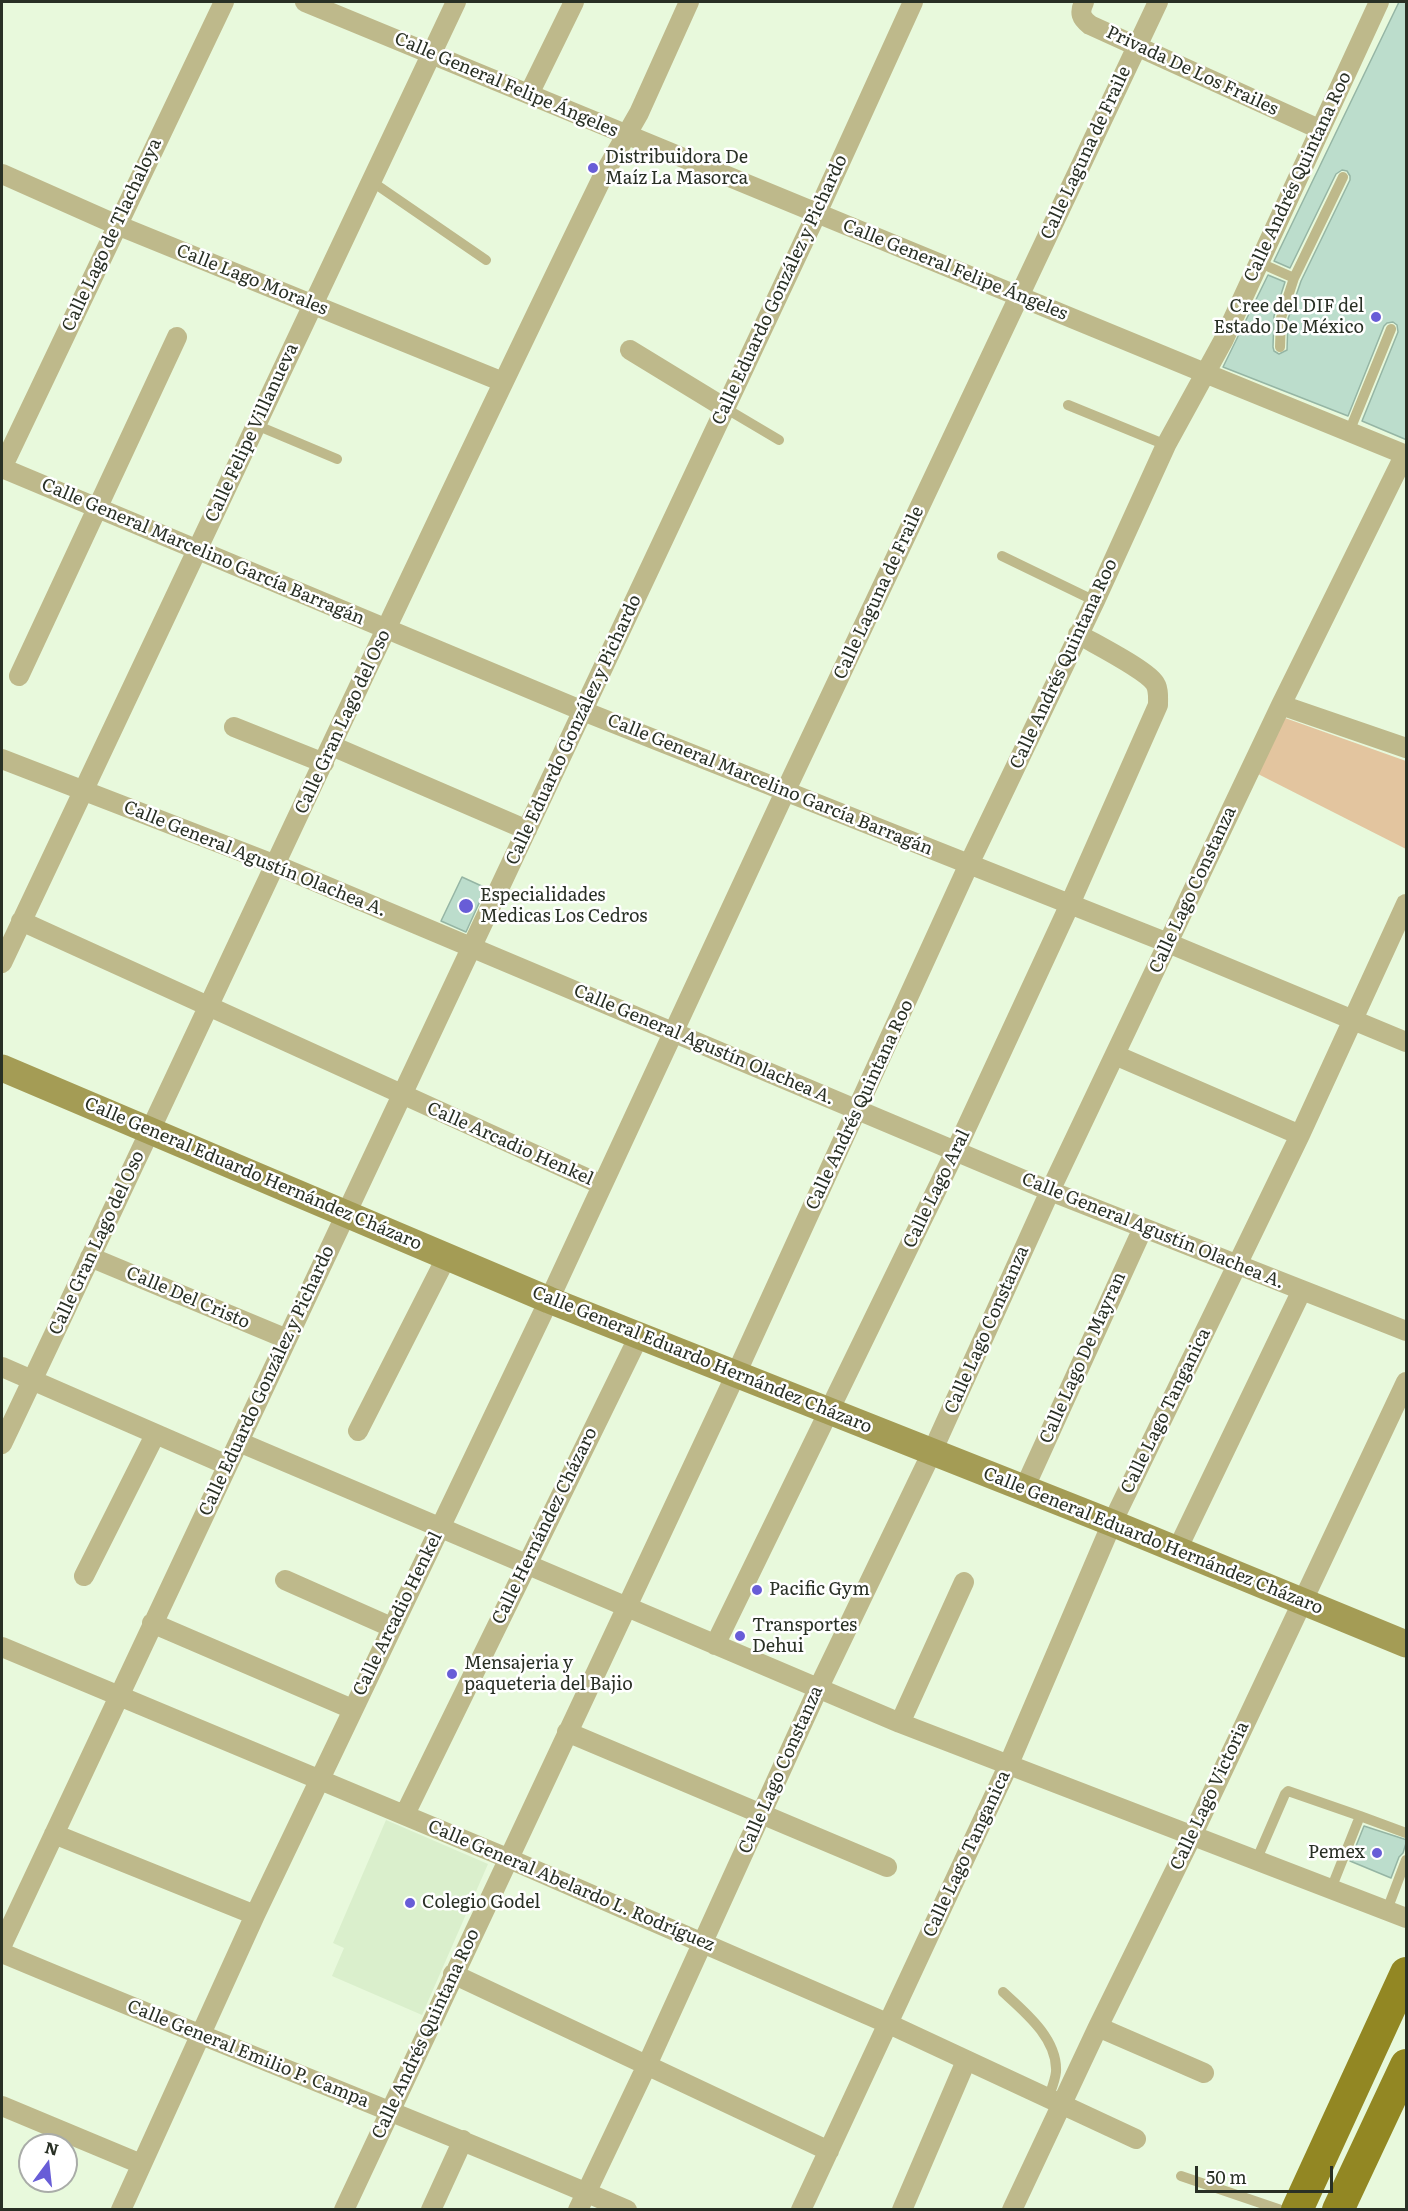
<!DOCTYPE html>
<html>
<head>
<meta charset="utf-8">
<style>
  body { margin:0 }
  #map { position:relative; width:1408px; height:2211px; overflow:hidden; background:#e8f9dc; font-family:Literata,serif }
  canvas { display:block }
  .frame { position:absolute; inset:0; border:3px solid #293025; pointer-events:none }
  .north { position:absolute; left:18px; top:2133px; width:60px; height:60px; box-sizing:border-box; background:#fff; border:2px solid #a9aca8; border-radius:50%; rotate:15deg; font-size:16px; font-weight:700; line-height:24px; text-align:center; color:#293025 }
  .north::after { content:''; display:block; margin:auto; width:21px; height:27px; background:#685dd7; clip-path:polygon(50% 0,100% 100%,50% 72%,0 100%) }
  .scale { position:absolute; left:1195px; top:2166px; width:138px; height:27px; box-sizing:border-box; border:3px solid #293025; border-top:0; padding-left:8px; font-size:18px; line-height:21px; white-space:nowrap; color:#293025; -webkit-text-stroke:4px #fff; paint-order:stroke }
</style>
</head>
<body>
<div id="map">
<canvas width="1408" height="2211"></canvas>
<div class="frame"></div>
<div class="north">N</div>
<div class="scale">50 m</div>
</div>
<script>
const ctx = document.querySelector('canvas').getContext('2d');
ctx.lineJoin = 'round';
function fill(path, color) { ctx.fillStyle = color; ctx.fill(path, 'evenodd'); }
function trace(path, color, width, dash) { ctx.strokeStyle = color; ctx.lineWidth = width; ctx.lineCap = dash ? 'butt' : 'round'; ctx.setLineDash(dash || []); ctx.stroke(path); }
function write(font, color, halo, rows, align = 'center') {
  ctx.font = font + ' Literata,serif'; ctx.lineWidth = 5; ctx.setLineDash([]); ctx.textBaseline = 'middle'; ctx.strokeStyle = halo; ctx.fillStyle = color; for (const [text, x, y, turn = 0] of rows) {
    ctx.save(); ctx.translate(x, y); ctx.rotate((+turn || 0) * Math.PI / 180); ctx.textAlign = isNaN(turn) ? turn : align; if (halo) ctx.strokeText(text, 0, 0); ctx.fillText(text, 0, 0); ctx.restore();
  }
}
const built = new Path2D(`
  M 386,1820 L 488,1864 L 422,2015 L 332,1976 L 344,1948 L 333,1943 Z`);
const green = new Path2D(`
  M 1285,718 L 1406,761 L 1406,849 L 1258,774 Z`);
const building = new Path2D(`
  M 1399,2 L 1407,2 L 1407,440 L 1362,421 L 1398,332 L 1397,325 L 1393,322 L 1387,323 L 1384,326 L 1348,416 L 1223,367 L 1268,275 L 1285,282 L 1274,316 L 1273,347 L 1274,351 L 1279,354 L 1287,350 L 1288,319 L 1301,281 L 1350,180 L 1350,176 L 1347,171 L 1342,170 L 1336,174 L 1290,268 L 1274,261 Z
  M 462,877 L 486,888 L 466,932 L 441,921 Z
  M 1364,1826 L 1407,1840 L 1403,1853 L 1399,1857 L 1391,1878 L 1350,1861 Z`);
const lane = new Path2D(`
  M 371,181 L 486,260
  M 1258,262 L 1294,278 L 1343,177
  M 1280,347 L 1281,318 L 1294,278
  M 1068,405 L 1166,445
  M 725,408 L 779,440
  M 256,425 L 337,459
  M 1349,432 L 1391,329
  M 1002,556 L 1095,601
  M 1360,1816 L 1406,1833
  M 1256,1861 L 1285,1794 L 1288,1791 L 1360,1816 L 1331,1889
  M 1387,1910 L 1406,1860
  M 1003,1992 C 1025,2012 1058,2039 1056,2072 C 1055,2081 1051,2090 1048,2099
  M 1181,2176 L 1281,2210`);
const street = new Path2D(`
  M 305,2 L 1205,373 L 1406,455
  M 1084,2 C 1079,13 1081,18 1090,25 L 1319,129
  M 529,94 L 574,2
  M 2,174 L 117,225 L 503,382
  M 630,350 L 725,408
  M 2,468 L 583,711 L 1168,943 L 1406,1042
  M 2,468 L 224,2
  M 19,676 L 177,337
  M 1281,705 L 1406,748
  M 234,727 L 324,763
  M 332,746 L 527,830
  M 2,759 L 276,865 L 1050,1191 L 1406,1331
  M 21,921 L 602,1185
  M 2,963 L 456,2
  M 1115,1055 L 1300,1135
  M 90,1257 L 287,1339
  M 2,1367 L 227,1465
  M 358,1431 L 447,1256
  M 239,1442 L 900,1723 L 1406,1918
  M 2,1444 C 203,1021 399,595 604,174 L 639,113 L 689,2
  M 1024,1489 L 1143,1228
  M 1177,1550 L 1302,1290
  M 84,1576 L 155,1435
  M 285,1580 L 391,1627
  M 152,1623 L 352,1709
  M 715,1645 L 956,1150 L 1070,904 L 1158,705 C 1158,697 1159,688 1154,682 C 1143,668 1095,644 1078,634
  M 2,1647 L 507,1858 L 889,2024 L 1136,2139
  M 900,1723 L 964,1582
  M 567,1732 L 887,1867
  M 405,1814 L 639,1336
  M 54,1834 L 255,1915
  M 2,1945 L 817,213 L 913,2
  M 2,1953 C 209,2040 420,2121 627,2210
  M 453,1974 L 829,2151
  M 1098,2027 L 1204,2073
  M 2,2106 L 141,2164
  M 121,2210 L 255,1915 L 549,1300 L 786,790 L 1158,2
  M 344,2210 L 736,1374 L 969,864 L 1095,601 L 1166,445 L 1223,341 L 1379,2
  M 431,2210 L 463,2140
  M 578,2210 L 647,2065 L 818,1689 L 932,1452 L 1050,1191 L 1281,705 L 1405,454
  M 801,2210 L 1008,1766 L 1112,1523 L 1300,1135 L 1406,904
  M 902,2210 L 966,2061
  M 1012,2210 L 1098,2027 L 1192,1836 L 1406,1382`);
const secondary = new Path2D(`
  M 2,1068 L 549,1300 L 1112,1523 L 1406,1644`);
const primary = new Path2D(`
  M 1297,2210 L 1406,1973
  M 1338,2210 L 1406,2065`);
const markers = [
  [593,168,6,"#685dd7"],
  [1376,317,6,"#685dd7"],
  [466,906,8,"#685dd7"],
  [757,1590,6,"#685dd7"],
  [740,1636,6,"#685dd7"],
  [452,1674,6,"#685dd7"],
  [1377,1853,6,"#685dd7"],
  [410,1903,6,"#685dd7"]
];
const streetNames = [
  ["Privada De Los Frailes",1192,71,25],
  ["Calle General Felipe Ángeles",506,85,23],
  ["Calle Laguna de Fraile",1086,153,-65],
  ["Calle Andrés Quintana Roo",1298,177,-65],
  ["Calle Lago de Tlachaloya",112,235,-65],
  ["Calle General Felipe Ángeles",955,270,22],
  ["Calle Lago Morales",252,280,22],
  ["Calle Eduardo González y Pichardo",780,290,-65],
  ["Calle Felipe Villanueva",252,433,-65],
  ["Calle General Marcelino García Barragán",203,552,23],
  ["Calle Laguna de Fraile",879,593,-65],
  ["Calle Andrés Quintana Roo",1064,664,-65],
  ["Calle Gran Lago del Oso",343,722,-65],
  ["Calle Eduardo González y Pichardo",574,730,-65],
  ["Calle General Marcelino García Barragán",770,785,22],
  ["Calle General Agustín Olachea A.",255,859,22],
  ["Calle Lago Constanza",1193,890,-65],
  ["Calle General Agustín Olachea A.",704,1045,23],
  ["Calle Andrés Quintana Roo",860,1105,-65],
  ["Calle Arcadio Henkel",510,1144,24],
  ["Calle General Eduardo Hernández Cházaro",253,1174,23],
  ["Calle Lago Aral",937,1189,-64],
  ["Calle General Agustín Olachea A.",1153,1231,22],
  ["Calle Gran Lago del Oso",97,1243,-65],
  ["Calle Del Cristo",188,1298,23],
  ["Calle Lago Constanza",987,1330,-66],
  ["Calle Lago De Mayran",1083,1358,-66],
  ["Calle General Eduardo Hernández Cházaro",702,1360,22],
  ["Calle Eduardo González y Pichardo",267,1381,-65],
  ["Calle Lago Tanganica",1166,1411,-64],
  ["Calle Hernández Cházaro",545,1526,-64],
  ["Calle General Eduardo Hernández Cházaro",1153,1541,22],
  ["Calle Arcadio Henkel",398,1614,-64],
  ["Calle Lago Constanza",781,1770,-66],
  ["Calle Lago Victoria",1210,1796,-65],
  ["Calle Lago Tanganica",967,1854,-65],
  ["Calle General Abelardo L. Rodríguez",571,1886,23],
  ["Calle Andrés Quintana Roo",426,2034,-65],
  ["Calle General Emilio P. Campa",248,2054,22]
];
const poiNames = [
  ["Distribuidora De",605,158],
  ["Maíz La Masorca",605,179],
  ["Cree del DIF del",1364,307,"right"],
  ["Estado De México",1364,328,"right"],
  ["Especialidades",480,896],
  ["Medicas Los Cedros",480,917],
  ["Pacific Gym",769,1590],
  ["Transportes",752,1626],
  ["Dehui",752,1647],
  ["Mensajeria y",464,1664],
  ["paqueteria del Bajio",464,1685],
  ["Pemex",1365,1853,"right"],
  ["Colegio Godel",422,1903]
];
fill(built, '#daefcc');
fill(green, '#e3c59f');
fill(building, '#bcddcc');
trace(building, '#95b5a4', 1.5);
trace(lane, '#beb98b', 10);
trace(street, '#beb98b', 20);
trace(secondary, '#a49c55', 27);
trace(primary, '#928723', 32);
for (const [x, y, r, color] of markers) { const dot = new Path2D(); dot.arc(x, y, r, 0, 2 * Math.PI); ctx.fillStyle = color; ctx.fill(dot); trace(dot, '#fff', 2); }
write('18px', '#293025', '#fff', streetNames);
write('18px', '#293025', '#fff', poiNames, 'left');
</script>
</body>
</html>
